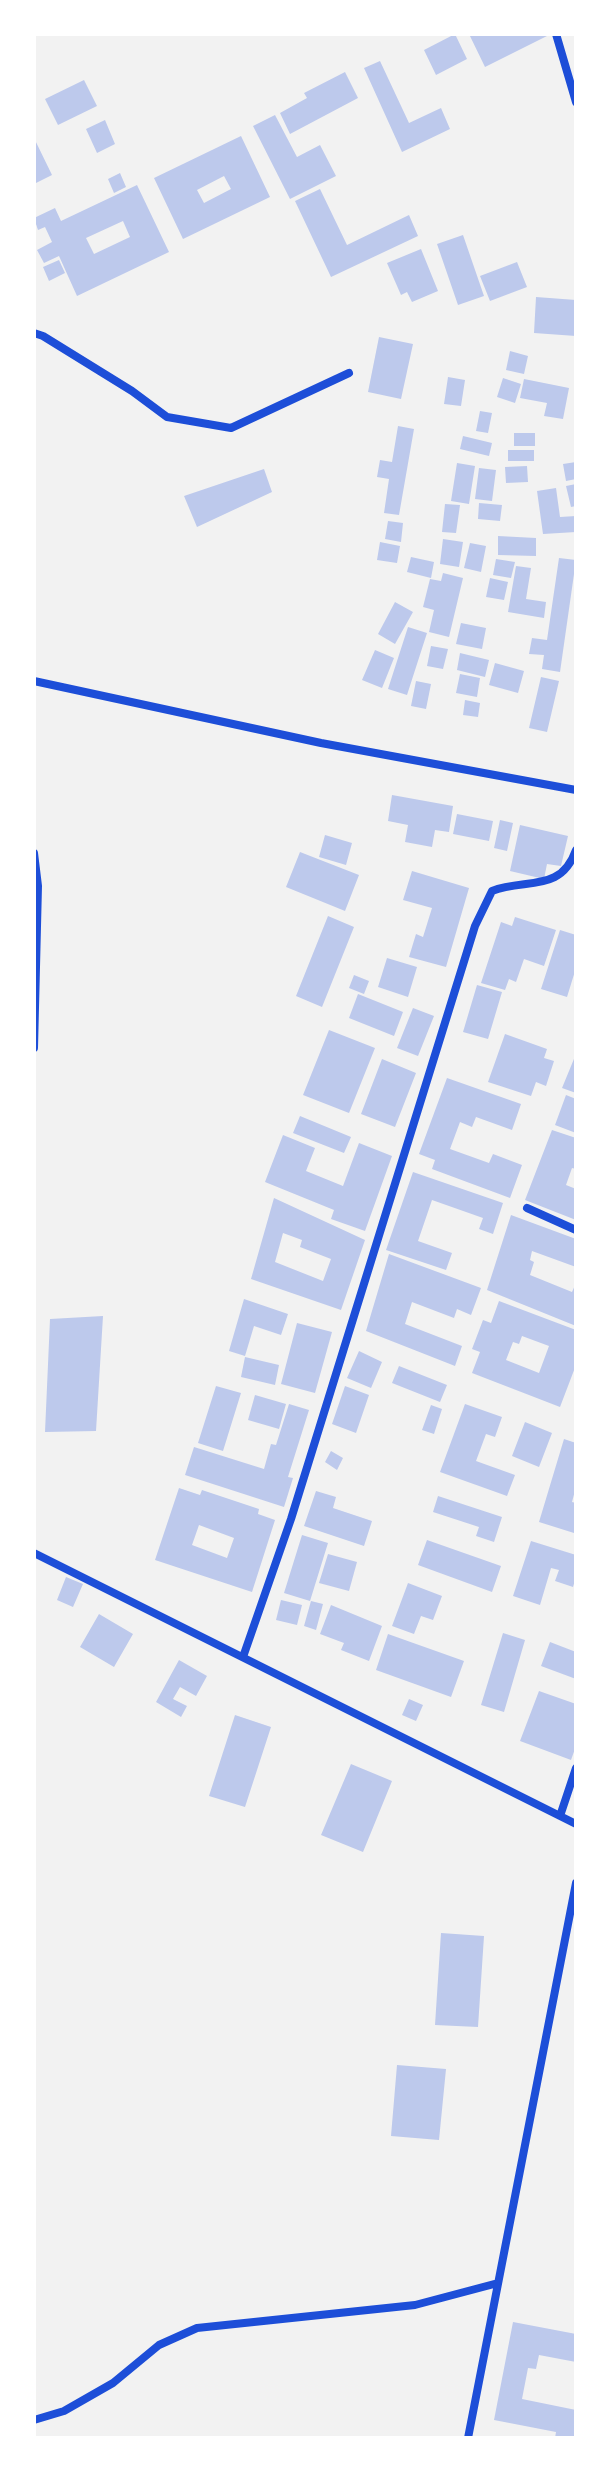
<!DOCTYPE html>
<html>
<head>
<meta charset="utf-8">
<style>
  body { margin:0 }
  #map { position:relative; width:610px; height:2472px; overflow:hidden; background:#f2f2f2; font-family:Karla,sans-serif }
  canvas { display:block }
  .frame { position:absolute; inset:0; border:36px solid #fff; pointer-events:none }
</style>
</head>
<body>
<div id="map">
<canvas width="610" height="2472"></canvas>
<div class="frame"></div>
</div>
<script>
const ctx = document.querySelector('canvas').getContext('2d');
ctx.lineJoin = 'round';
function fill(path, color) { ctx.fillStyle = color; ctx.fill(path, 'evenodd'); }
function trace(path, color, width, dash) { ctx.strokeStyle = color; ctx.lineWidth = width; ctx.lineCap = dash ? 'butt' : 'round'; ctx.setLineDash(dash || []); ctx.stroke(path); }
const building = new Path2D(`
  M 455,34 L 467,59 L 436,75 L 424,50 Z
  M 469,34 L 551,34 L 485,67 Z
  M 380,61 L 409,123 L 441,108 L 450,129 L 402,152 L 364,68 Z
  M 345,72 L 358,98 L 290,134 L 280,113 L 307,98 L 304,93 Z
  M 84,80 L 97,106 L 58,125 L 45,99 Z
  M 275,115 L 297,157 L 320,145 L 336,176 L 290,199 L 253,126 Z
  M 105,120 L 115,144 L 97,153 L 86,129 Z
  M 241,136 L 270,197 L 183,239 L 154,178 ZM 224,176 L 231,189 L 204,203 L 197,190 Z
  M 34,138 L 52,175 L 34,184 Z
  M 120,173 L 126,187 L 114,193 L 108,179 Z
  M 137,185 L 169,252 L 77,296 L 59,256 L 44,263 L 37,250 L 52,242 L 45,227 L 38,230 L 34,218 L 55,208 L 61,221 ZM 123,221 L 130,237 L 94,254 L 86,238 Z
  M 320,189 L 347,245 L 409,215 L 418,236 L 331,277 L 295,201 Z
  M 463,235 L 484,296 L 458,305 L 437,244 Z
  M 421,249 L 438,291 L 412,302 L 407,292 L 401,295 L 387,263 Z
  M 59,260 L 65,273 L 49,281 L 43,267 Z
  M 517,262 L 527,287 L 490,301 L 480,276 Z
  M 536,297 L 576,300 L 576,336 L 534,333 Z
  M 379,337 L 413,344 L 401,399 L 368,392 Z
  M 510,351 L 528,356 L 524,374 L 506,370 Z
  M 448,377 L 465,380 L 461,406 L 444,404 Z
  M 503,378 L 521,384 L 515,403 L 497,397 Z
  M 524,379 L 569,388 L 563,419 L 544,416 L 547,403 L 520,398 Z
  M 480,411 L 492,413 L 488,433 L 476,431 Z
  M 398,426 L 414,429 L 399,515 L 384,513 L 389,479 L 377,477 L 380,460 L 392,462 Z
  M 514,433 L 535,433 L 535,446 L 514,446 Z
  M 463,436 L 492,443 L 489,456 L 460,449 Z
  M 508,450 L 534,450 L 534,461 L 508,461 Z
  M 576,462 L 576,479 L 566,481 L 563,464 Z
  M 457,463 L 475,466 L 469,504 L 451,501 Z
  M 527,466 L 528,482 L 506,483 L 505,467 Z
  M 479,468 L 496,470 L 492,501 L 475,499 Z
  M 264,469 L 272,492 L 197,527 L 184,496 Z
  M 576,484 L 576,506 L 571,507 L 566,486 Z
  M 556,488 L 560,517 L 576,516 L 576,532 L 543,534 L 537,491 Z
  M 479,503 L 502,505 L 500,521 L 478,519 Z
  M 445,504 L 460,505 L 456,533 L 442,532 Z
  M 388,521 L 403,523 L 401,542 L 385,539 Z
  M 498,536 L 536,538 L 536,556 L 498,555 Z
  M 443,539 L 463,542 L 459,567 L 440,564 Z
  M 380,542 L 400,546 L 397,563 L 377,560 Z
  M 470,543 L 486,546 L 481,572 L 464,568 Z
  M 411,557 L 434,562 L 431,578 L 407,572 Z
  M 559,558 L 576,560 L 560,672 L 542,669 L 544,655 L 529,654 L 532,638 L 547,640 Z
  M 496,559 L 515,562 L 511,578 L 493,575 Z
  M 516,566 L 531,568 L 526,599 L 546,602 L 544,618 L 508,612 Z
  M 443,573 L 463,578 L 449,637 L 429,632 L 434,610 L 423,607 L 430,579 L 441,581 Z
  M 490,578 L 508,582 L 504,600 L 486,597 Z
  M 395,602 L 413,612 L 395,644 L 378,634 Z
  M 461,623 L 486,628 L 482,649 L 456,644 Z
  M 408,627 L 427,633 L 407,695 L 388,689 Z
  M 431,646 L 448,649 L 443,669 L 427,666 Z
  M 375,650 L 394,658 L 382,688 L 362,680 Z
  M 460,653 L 489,660 L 485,677 L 457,670 Z
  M 495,663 L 524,671 L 518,693 L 489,685 Z
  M 460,674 L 480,678 L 477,697 L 456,693 Z
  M 541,677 L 559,681 L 547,732 L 529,728 Z
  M 416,681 L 431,684 L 426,709 L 411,706 Z
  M 465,700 L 480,703 L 478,717 L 463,715 Z
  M 392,795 L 453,806 L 449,832 L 435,830 L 432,847 L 405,842 L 408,825 L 388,821 Z
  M 457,814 L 493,821 L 489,841 L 453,834 Z
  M 500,820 L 513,823 L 507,851 L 494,848 Z
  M 520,825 L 568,836 L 561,866 L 547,864 L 544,879 L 510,871 Z
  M 325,835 L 352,843 L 346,865 L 319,857 Z
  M 300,852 L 359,875 L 345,911 L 286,887 Z
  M 412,871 L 469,888 L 446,967 L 409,957 L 416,934 L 423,937 L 432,908 L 403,900 Z
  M 328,916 L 354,927 L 322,1007 L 296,996 Z
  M 515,917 L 556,930 L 544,966 L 524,959 L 516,982 L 509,979 L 505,990 L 481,983 L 501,922 L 512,926 Z
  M 560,930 L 576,935 L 576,968 L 567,997 L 541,989 Z
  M 387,958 L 417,967 L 408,997 L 378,987 Z
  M 354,975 L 369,981 L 364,994 L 349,988 Z
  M 477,985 L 502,992 L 488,1039 L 463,1032 Z
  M 358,994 L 403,1012 L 394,1036 L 349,1018 Z
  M 413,1008 L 434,1016 L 418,1056 L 397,1048 Z
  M 329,1030 L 375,1048 L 349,1113 L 303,1095 Z
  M 505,1034 L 547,1049 L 544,1058 L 554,1061 L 546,1086 L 536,1082 L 531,1096 L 488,1082 Z
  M 576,1054 L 576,1093 L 562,1088 Z
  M 382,1059 L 416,1073 L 395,1127 L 361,1114 Z
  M 447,1078 L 521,1104 L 512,1130 L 476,1117 L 472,1127 L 460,1122 L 450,1149 L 489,1163 L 493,1154 L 522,1165 L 510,1198 L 432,1169 L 435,1160 L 419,1154 Z
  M 566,1095 L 576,1099 L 576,1133 L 555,1125 Z
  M 300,1116 L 351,1137 L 344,1153 L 293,1133 Z
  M 552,1130 L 576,1138 L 576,1169 L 572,1168 L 566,1185 L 576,1189 L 576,1220 L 525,1200 Z
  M 283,1135 L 315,1148 L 306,1171 L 343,1186 L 359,1143 L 392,1156 L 365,1231 L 331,1219 L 334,1210 L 265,1182 Z
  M 413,1172 L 503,1203 L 493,1234 L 479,1229 L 483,1218 L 432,1200 L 418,1241 L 452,1253 L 446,1270 L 386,1250 Z
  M 274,1198 L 365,1240 L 341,1310 L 251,1279 ZM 283,1233 L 302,1240 L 300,1247 L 331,1259 L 323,1281 L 275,1262 Z
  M 511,1215 L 576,1239 L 576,1267 L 532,1251 L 530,1260 L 534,1262 L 530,1275 L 572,1292 L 576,1283 L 576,1326 L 487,1290 Z
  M 389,1254 L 481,1288 L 471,1315 L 457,1309 L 454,1318 L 412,1302 L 405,1324 L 462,1346 L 455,1366 L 366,1331 Z
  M 244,1299 L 288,1314 L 281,1335 L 254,1326 L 245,1356 L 229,1351 Z
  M 499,1301 L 576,1330 L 576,1365 L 560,1407 L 472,1373 L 480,1352 L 472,1349 L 483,1320 L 491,1323 ZM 522,1336 L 549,1346 L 539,1373 L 506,1360 L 513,1342 L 519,1344 Z
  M 103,1316 L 96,1431 L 45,1432 L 50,1319 Z
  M 297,1323 L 332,1332 L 315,1393 L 281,1384 Z
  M 359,1351 L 382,1362 L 371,1388 L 347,1378 Z
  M 245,1357 L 279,1365 L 275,1385 L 241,1377 Z
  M 399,1366 L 447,1385 L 440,1402 L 392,1383 Z
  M 216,1386 L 241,1393 L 223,1451 L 198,1443 Z
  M 345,1386 L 369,1395 L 356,1433 L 332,1424 Z
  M 255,1395 L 286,1404 L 279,1429 L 248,1420 Z
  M 289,1404 L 309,1410 L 288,1477 L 293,1478 L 284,1507 L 185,1475 L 194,1447 L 264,1469 L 271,1444 L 276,1445 Z
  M 465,1404 L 502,1417 L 495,1437 L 486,1434 L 476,1461 L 515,1475 L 507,1496 L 440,1472 Z
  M 431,1405 L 442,1409 L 434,1434 L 422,1430 Z
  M 525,1422 L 552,1433 L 539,1467 L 512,1456 Z
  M 564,1439 L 576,1443 L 576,1487 L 572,1502 L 576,1503 L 574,1533 L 539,1522 Z
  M 331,1451 L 343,1458 L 337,1470 L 325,1462 Z
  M 179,1488 L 200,1495 L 202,1490 L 259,1509 L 258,1514 L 275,1520 L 252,1592 L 155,1560 ZM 199,1525 L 234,1538 L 227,1558 L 192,1545 Z
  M 316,1491 L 336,1497 L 333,1508 L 372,1521 L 364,1546 L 304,1526 Z
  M 438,1496 L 502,1517 L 494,1542 L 476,1536 L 479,1527 L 433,1512 Z
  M 302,1535 L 328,1543 L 310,1601 L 284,1593 Z
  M 427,1540 L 501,1566 L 492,1592 L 418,1565 Z
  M 531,1541 L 576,1555 L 576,1577 L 573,1587 L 555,1581 L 559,1570 L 551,1568 L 540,1605 L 513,1596 Z
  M 328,1554 L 357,1562 L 349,1591 L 319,1583 Z
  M 66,1577 L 83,1584 L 73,1607 L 57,1600 Z
  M 408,1583 L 442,1596 L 433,1620 L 421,1616 L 414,1634 L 392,1626 Z
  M 281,1600 L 302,1605 L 297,1625 L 276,1620 Z
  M 311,1601 L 323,1604 L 316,1630 L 304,1626 Z
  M 331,1605 L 382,1626 L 369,1661 L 341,1650 L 344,1643 L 320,1634 Z
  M 99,1614 L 133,1634 L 114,1667 L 80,1647 Z
  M 503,1633 L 525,1640 L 504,1712 L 481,1705 Z
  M 388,1634 L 464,1661 L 451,1697 L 376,1670 Z
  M 550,1642 L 576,1652 L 576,1679 L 541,1666 Z
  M 179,1660 L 207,1676 L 196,1696 L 180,1687 L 173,1699 L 187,1706 L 181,1717 L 156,1702 Z
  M 539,1691 L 576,1704 L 576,1746 L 571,1760 L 520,1741 Z
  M 409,1699 L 423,1705 L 416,1721 L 402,1715 Z
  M 235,1715 L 271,1727 L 245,1807 L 209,1796 Z
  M 351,1764 L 392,1781 L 363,1852 L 321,1835 Z
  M 441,1933 L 484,1936 L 478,2027 L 435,2025 Z
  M 397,2065 L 446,2069 L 439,2140 L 391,2136 Z
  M 513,2322 L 576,2334 L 576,2362 L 539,2355 L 536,2369 L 528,2368 L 522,2399 L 576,2410 L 576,2438 L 555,2438 L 556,2432 L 494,2420 Z`);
const minor = new Path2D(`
  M 556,34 L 576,102
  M 34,333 L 43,336 L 132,391 L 167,417 L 231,428 L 349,373
  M 34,681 L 321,743 L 576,790
  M 34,853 L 38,886 L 34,1048
  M 527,1208 L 576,1230
  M 34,1553 L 576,1824
  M 243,1657 L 291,1519 L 475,926 L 492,891 C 526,878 561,893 576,850
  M 560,1816 L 576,1768
  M 34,2420 L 64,2411 L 113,2383 L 159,2345 L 197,2328 L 415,2305 L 498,2283
  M 468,2438 L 576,1883`);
fill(building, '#bdc9ec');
trace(minor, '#1d4ed8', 8);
</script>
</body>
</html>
